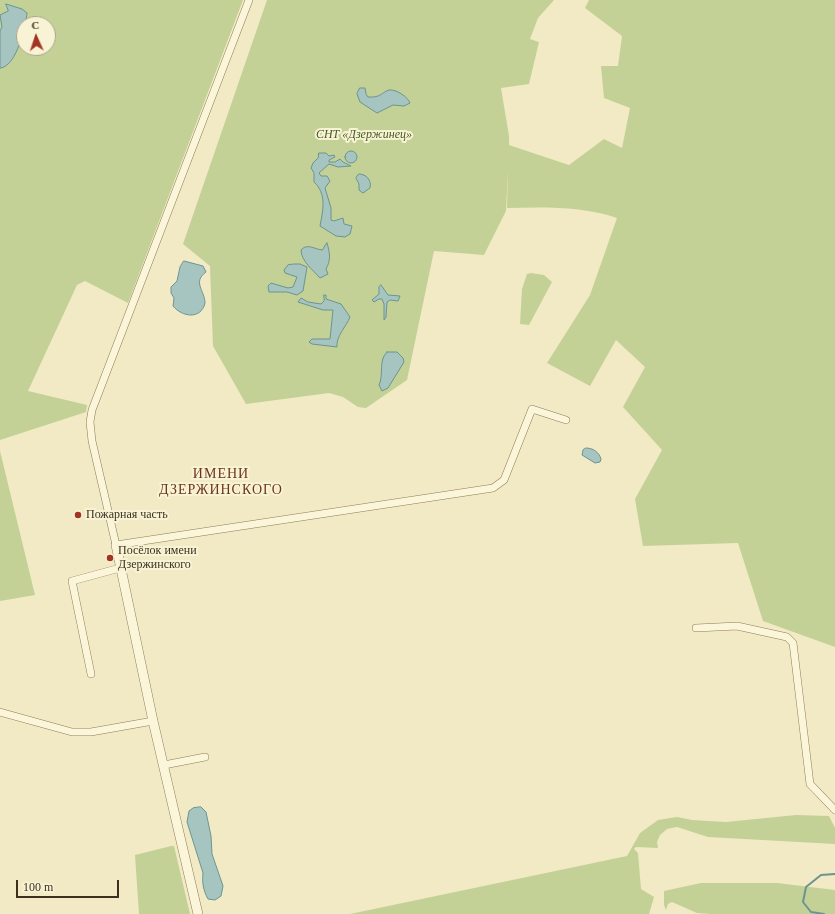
<!DOCTYPE html>
<html>
<head>
<meta charset="utf-8">
<style>
  body { margin:0 }
  #map { position:relative; width:835px; height:914px; overflow:hidden; background:#f2eac5; font-family:"Times New Roman",serif }
  canvas { display:block }
  .north { position:absolute; left:16px; top:16px; width:40px; height:40px; box-sizing:border-box; background:#f8f3d5; border:1px solid #ada58c; border-radius:50%; rotate:357deg; font-size:11px; font-weight:700; line-height:16px; text-align:center; color:#3d311e }
  .north::after { content:''; display:block; margin:auto; width:14px; height:18px; background:#a23424; clip-path:polygon(50% 0,100% 100%,50% 72%,0 100%) }
  .scale { position:absolute; left:16px; top:880px; width:103px; height:18px; box-sizing:border-box; border:2px solid #3d311e; border-top:0; padding-left:5px; font-size:12px; line-height:14px; white-space:nowrap; color:#3d311e; -webkit-text-stroke:3px #f8f3d5; paint-order:stroke }
</style>
</head>
<body>
<div id="map">
<canvas width="835" height="914"></canvas>
<div class="north">С</div>
<div class="scale">100 m</div>
</div>
<script>
const ctx = document.querySelector('canvas').getContext('2d');
ctx.lineJoin = 'round';
function fill(path, color) { ctx.fillStyle = color; ctx.fill(path, 'evenodd'); }
function trace(path, color, width, dash) { ctx.strokeStyle = color; ctx.lineWidth = width; ctx.lineCap = dash ? 'butt' : 'round'; ctx.setLineDash(dash || []); ctx.stroke(path); }
function write(font, color, halo, rows, align = 'center') {
  ctx.font = font + ' "Times New Roman",serif'; ctx.lineWidth = 4; ctx.setLineDash([]); ctx.textBaseline = 'middle'; ctx.strokeStyle = halo; ctx.fillStyle = color; for (const [text, x, y, turn = 0] of rows) {
    ctx.save(); ctx.translate(x, y); ctx.rotate((+turn || 0) * Math.PI / 180); ctx.textAlign = isNaN(turn) ? turn : align; if (halo) ctx.strokeText(text, 0, 0); ctx.fillText(text, 0, 0); ctx.restore();
  }
}
const green = new Path2D(`
  M 0,0 L 243,0 L 128,303 L 85,281 L 77,285 L 28,391 L 87,405 L 86,412 L 0,440 ZM 24,24 L 48,24 L 48,48 L 24,48 Z
  M 267,0 L 554,0 L 538,18 L 530,39 L 539,42 L 529,84 L 501,88 L 509,136 L 509,145 L 569,165 L 604,139 L 622,148 L 630,108 L 604,98 L 601,66 L 618,66 L 622,36 L 585,8 L 589,0 L 835,0 L 835,647 L 763,621 L 738,543 L 643,546 L 635,499 L 662,450 L 623,407 L 645,367 L 616,340 L 590,386 L 547,363 L 590,295 L 617,218 C 583,206 543,207 507,208 L 508,170 L 506,211 L 484,255 L 434,251 L 407,380 L 366,408 L 358,407 L 343,397 L 329,393 L 246,404 L 213,346 L 210,266 L 183,244 Z
  M 531,273 L 544,275 L 552,282 L 529,325 L 520,324 L 522,289 L 527,274 Z
  M 0,451 L 35,595 L 0,601 Z
  M 796,815 L 829,816 L 835,828 L 835,844 L 708,837 L 677,827 L 667,829 L 660,835 L 657,842 L 658,848 L 636,847 L 634,849 L 638,853 L 641,889 L 654,897 L 649,914 L 350,914 L 627,856 L 640,833 L 658,820 L 677,817 L 692,820 L 726,822 Z
  M 171,846 L 174,846 L 190,914 L 139,914 L 135,855 Z
  M 701,883 L 777,883 L 835,890 L 835,914 L 711,914 L 697,913 L 672,902 L 668,904 L 666,910 L 664,905 L 664,891 Z`);
const water = new Path2D(`
  M 6,4 L 22,9 L 27,13 C 26,25 17,65 1,68 L 0,68 L 0,31 L 2,27 L 0,15 L 8,11 Z
  M 360,88 L 365,88 L 366,94 L 368,97 C 381,98 382,92 389,90 C 396,89 408,97 410,103 L 404,106 L 393,105 L 377,113 L 360,102 L 357,94 Z
  M345 157a6 6 0 1 1 12 0a6 6 0 1 1-12 0Z
  M 319,153 L 326,153 L 329,156 L 334,155 L 335,157 L 329,160 L 329,162 L 335,162 L 340,159 L 343,162 L 351,166 L 338,167 L 329,164 L 319,173 L 321,176 L 327,176 L 330,181 L 325,188 L 331,208 L 331,220 L 334,221 L 343,218 L 344,224 L 352,226 L 350,234 L 345,237 L 336,236 L 320,226 C 323,210 327,194 314,182 L 314,173 L 311,168 L 313,163 L 318,158 Z
  M 359,174 C 366,174 372,180 370,188 L 363,193 L 359,190 L 359,184 L 356,178 Z
  M 327,243 C 330,253 331,260 326,269 L 328,274 L 320,278 C 313,270 301,261 301,250 C 307,243 314,249 322,250 Z
  M 184,261 L 203,266 L 206,272 C 192,282 205,291 205,303 C 201,320 182,317 173,306 L 174,298 L 171,293 L 171,287 L 177,281 L 180,267 Z
  M 294,264 L 300,264 L 307,267 L 303,291 L 297,295 L 287,292 L 269,292 L 268,286 L 271,283 L 288,288 L 293,287 L 297,277 L 285,273 L 284,270 L 288,265 Z
  M 381,285 L 388,295 L 400,296 L 398,301 L 390,300 L 387,302 L 386,317 L 384,320 L 384,304 L 382,299 L 379,299 L 374,302 L 372,300 L 379,294 L 379,287 Z
  M 324,295 L 326,295 L 326,299 L 341,304 L 350,317 C 346,327 336,336 337,347 L 312,344 L 309,342 L 312,339 L 330,339 L 333,310 L 323,310 L 298,302 L 301,298 L 308,302 L 321,304 L 324,301 Z
  M 387,352 L 397,352 L 403,358 L 404,362 L 388,388 L 382,391 L 379,385 C 384,375 378,360 387,352 Z
  M 586,448 C 593,448 599,452 601,459 L 600,462 L 595,463 L 582,455 L 583,450 Z
  M 201,807 L 206,812 L 211,836 L 212,854 L 223,886 L 221,896 L 215,900 L 208,899 C 203,890 202,882 203,873 L 187,822 L 189,811 L 193,808 Z`);
const stream = new Path2D(`
  M 824,914 L 811,912 L 803,902 L 806,887 L 821,875 L 835,874`);
const minor = new Path2D(`
  M 249,0 L 92,410 L 90,422 L 92,441 L 116,545 L 493,488 L 504,480 L 532,409 L 566,420
  M 696,628 L 737,626 L 787,637 L 793,643 L 810,784 L 835,810
  M 91,674 L 72,581 L 120,568
  M 0,712 L 72,732 L 91,732 L 153,721
  M 164,765 L 205,757`);
const tertiary = new Path2D(`
  M 116,545 L 153,721 L 198,914`);
const markers = [
  [78,515,4,"#a23424"],
  [110,558,4,"#a23424"]
];
const parkNames = [
  ["СНТ «Дзержинец»",364,135]
];
const poiNames = [
  ["Пожарная часть",86,515],
  ["Посёлок имени",118,551],
  ["Дзержинского",118,565]
];
const quarterNames = [
  ["ИМЕНИ",221,474],
  ["ДЗЕРЖИНСКОГО",221,490]
];
fill(green, '#c3d197');
fill(water, '#a7c5c0');
trace(water, '#6c948f', 1);
trace(stream, '#6c948f', 2);
trace(minor, '#8e7c59', 8);
trace(tertiary, '#8e7c59', 10);
trace(minor, '#fbf5d9', 7);
trace(tertiary, '#fbf5d9', 9);
for (const [x, y, r, color] of markers) { const dot = new Path2D(); dot.arc(x, y, r, 0, 2 * Math.PI); ctx.fillStyle = color; ctx.fill(dot); trace(dot, '#f8f3d5', 1.5); }
write('italic 12px', '#465b23', '#f8f3d5', parkNames);
write('12px', '#3d311e', '#f8f3d5', poiNames, 'left');
ctx.letterSpacing = '1px';
write('14px', '#6d361a', '#f8f3d5', quarterNames);
ctx.letterSpacing = '0px';
</script>
</body>
</html>
